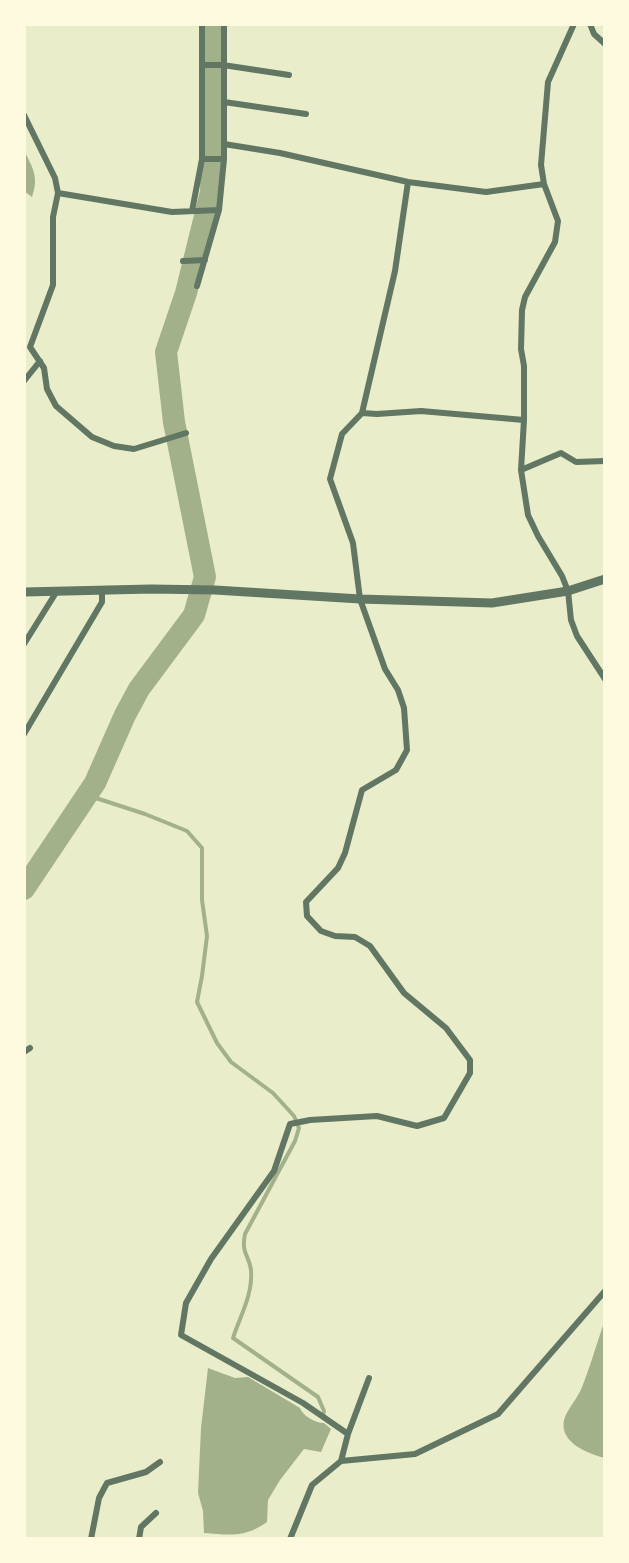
<!DOCTYPE html>
<html>
<head>
<meta charset="utf-8">
<style>
  body { margin:0 }
  #map { position:relative; width:629px; height:1563px; overflow:hidden; background:#e9edc9; font-family:Karla,sans-serif }
  canvas { display:block }
  .frame { position:absolute; inset:0; border:26px solid #fefae0; pointer-events:none }
</style>
</head>
<body>
<div id="map">
<canvas width="629" height="1563"></canvas>
<div class="frame"></div>
</div>
<script>
const ctx = document.querySelector('canvas').getContext('2d');
ctx.lineJoin = 'round';
function fill(path, color) { ctx.fillStyle = color; ctx.fill(path, 'evenodd'); }
function trace(path, color, width, dash) { ctx.strokeStyle = color; ctx.lineWidth = width; ctx.lineCap = dash ? 'butt' : 'round'; ctx.setLineDash(dash || []); ctx.stroke(path); }
const water = new Path2D(`
  M 24,150 C 33,169 39,176 32,197 L 24,191 Z
  M 605,1320 L 605,1458 C 589,1454 559,1443 564,1420 C 567,1409 578,1398 582,1387 C 591,1365 597,1342 605,1320 Z
  M 208,1368 L 235,1378 L 248,1377 L 300,1408 C 303,1416 315,1423 324,1423 L 331,1429 L 321,1452 L 304,1449 L 280,1480 L 268,1500 L 267,1522 C 244,1538 231,1535 204,1533 L 203,1511 L 198,1493 L 201,1428 Z`);
const stream = new Path2D(`
  M 86,797 L 99,799 L 145,814 L 187,831 L 202,848 L 202,900 L 207,936 L 202,976 L 197,1002 L 217,1043 L 231,1062 L 273,1093 L 294,1116 L 299,1128 L 295,1141 L 245,1234 C 241,1255 249,1254 251,1270 C 253,1295 240,1316 233,1338 L 318,1397 L 324,1411 L 323,1416`);
const river = new Path2D(`
  M 24,889 L 95,783 L 125,715 L 139,689 L 194,615 L 205,577 L 174,422 L 166,352 L 186,293 L 211,192 L 215,24`);
const minor = new Path2D(`
  M 574,24 L 548,82 L 541,165 L 544,184 L 558,221 L 555,242 L 525,297 L 522,310 L 521,349 L 524,366 L 524,420 L 521,470 L 528,515 L 538,536 L 562,576 L 568,591 L 571,620 L 577,636 L 605,679
  M 590,24 L 594,34 L 605,44
  M 202,65 L 223,65 L 289,75
  M 224,102 L 306,114
  M 24,115 L 55,178 L 58,193 L 53,217 L 53,285 L 30,347 L 44,368 L 47,389 L 56,406 L 92,437 L 114,446 L 134,449 L 186,433
  M 224,144 L 280,153 L 408,182 L 486,192 L 544,184
  M 202,159 L 224,159
  M 58,193 L 172,212 L 219,210
  M 192,211 L 202,159 L 202,24
  M 183,261 L 205,260
  M 197,286 L 219,210 L 224,159 L 224,24
  M 24,381 L 40,361
  M 362,413 L 377,414 L 421,411 L 524,420
  M 521,470 L 561,453 L 576,462 L 605,461
  M 24,644 L 57,591
  M 24,734 L 102,602 L 102,590
  M 24,1052 L 30,1048
  M 348,1434 L 303,1403 L 181,1335 L 186,1303 L 211,1259 L 274,1171 L 290,1124 L 310,1120 L 377,1116 L 417,1126 L 444,1118 L 470,1073 L 470,1060 L 446,1028 L 404,993 L 370,946 L 355,937 L 335,936 L 321,931 L 307,916 L 306,902 L 338,868 L 345,853 L 362,790 L 396,770 L 407,750 L 404,708 L 398,690 L 385,669 L 360,599 L 353,543 L 330,479 L 342,434 L 362,413 L 395,271 L 408,182
  M 341,1461 L 348,1434 L 369,1378
  M 91,1539 L 99,1498 L 107,1483 L 146,1472 L 160,1462
  M 139,1539 L 141,1527 L 156,1513
  M 290,1539 L 312,1485 L 341,1461 L 415,1454 L 498,1414 L 605,1291`);
const tertiary = new Path2D(`
  M 24,592 L 151,589 L 215,590 L 360,599 L 492,603 L 568,591 L 605,579`);
fill(water, '#a3b18a');
trace(stream, '#a3b18a', 4);
trace(river, '#a3b18a', 22);
trace(minor, '#617663', 6);
trace(tertiary, '#617663', 9);
</script>
</body>
</html>
